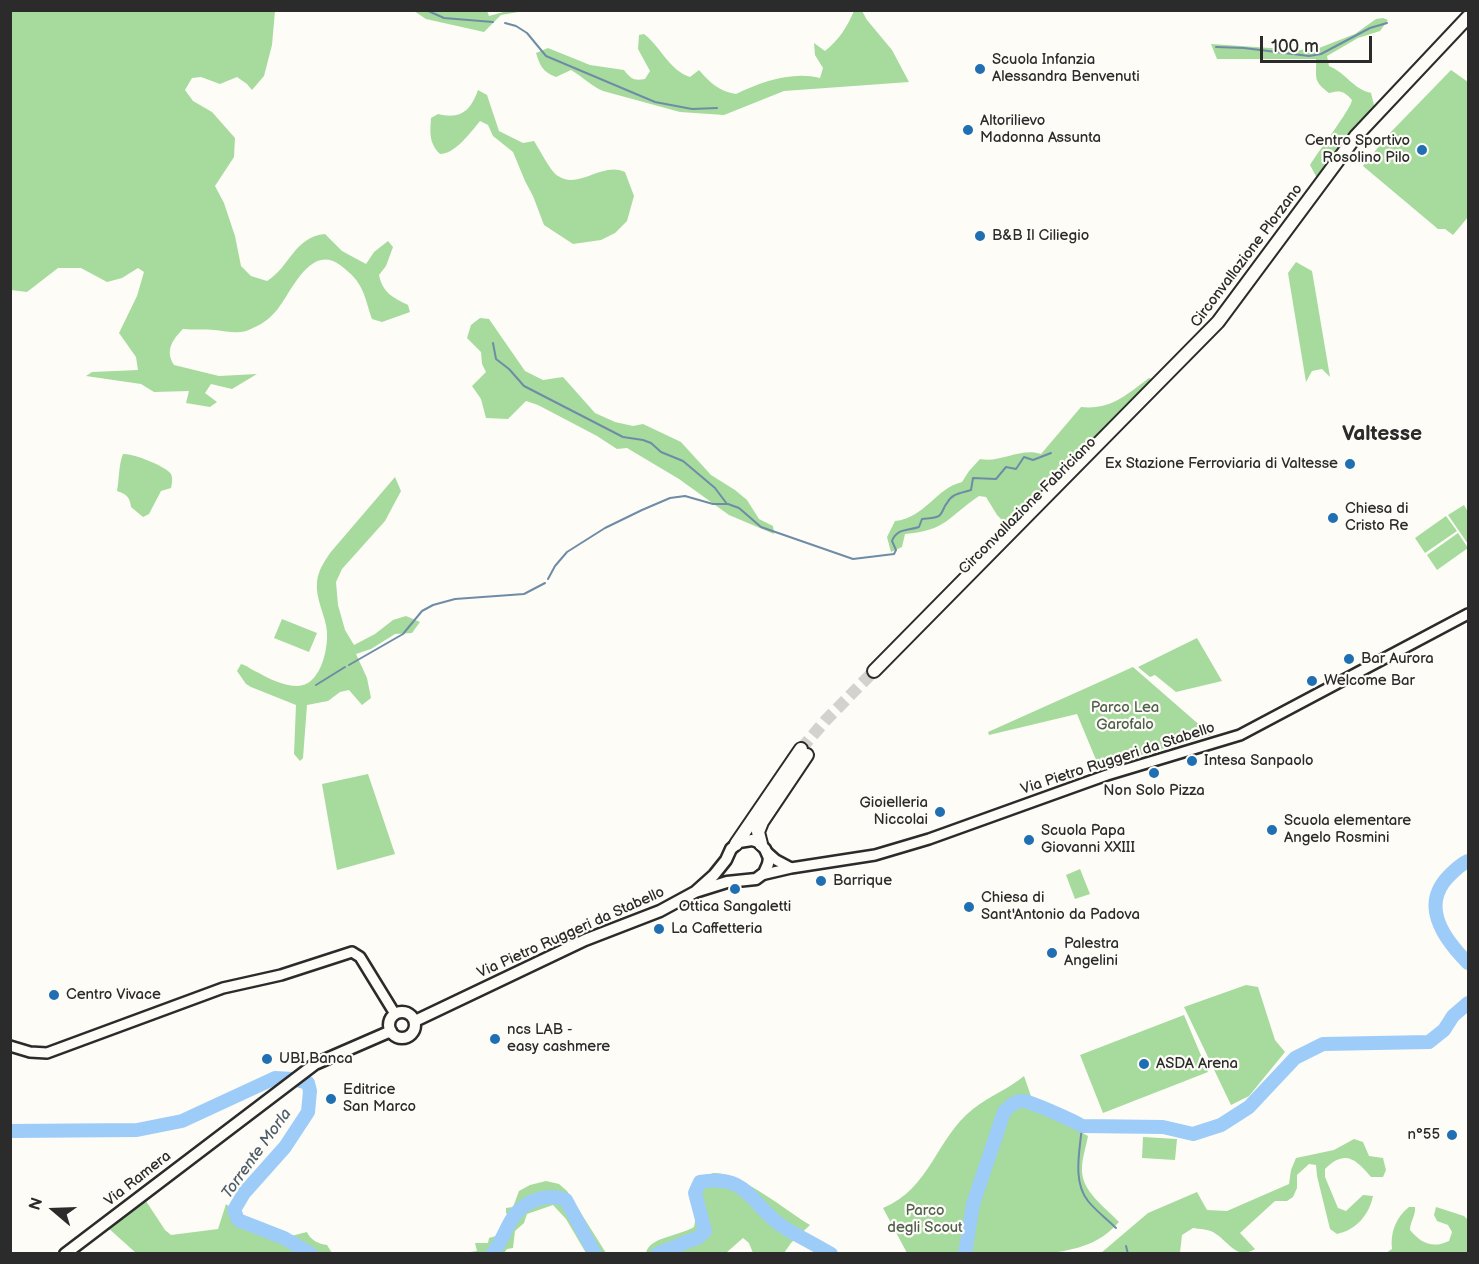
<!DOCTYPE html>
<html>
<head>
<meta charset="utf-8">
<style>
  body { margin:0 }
  #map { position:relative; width:1479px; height:1264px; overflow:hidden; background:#fdfcf7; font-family:"Balsamiq Sans",sans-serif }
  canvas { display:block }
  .frame { position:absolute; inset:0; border:12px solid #2b2b2b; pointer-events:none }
  .north { position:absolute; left:24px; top:1180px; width:60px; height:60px; -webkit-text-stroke:4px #fdfcf7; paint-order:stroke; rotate:289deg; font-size:16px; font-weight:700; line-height:24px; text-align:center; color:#2b2b2b }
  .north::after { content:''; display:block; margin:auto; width:21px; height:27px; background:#2b2b2b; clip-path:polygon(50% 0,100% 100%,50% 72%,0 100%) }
  .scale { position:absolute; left:1260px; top:36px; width:112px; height:27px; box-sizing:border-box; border:3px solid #2b2b2b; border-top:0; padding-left:8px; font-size:18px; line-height:21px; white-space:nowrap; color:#2b2b2b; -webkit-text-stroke:4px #fdfcf7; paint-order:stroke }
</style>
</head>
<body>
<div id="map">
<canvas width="1479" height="1264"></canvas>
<div class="frame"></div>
<div class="north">N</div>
<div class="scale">100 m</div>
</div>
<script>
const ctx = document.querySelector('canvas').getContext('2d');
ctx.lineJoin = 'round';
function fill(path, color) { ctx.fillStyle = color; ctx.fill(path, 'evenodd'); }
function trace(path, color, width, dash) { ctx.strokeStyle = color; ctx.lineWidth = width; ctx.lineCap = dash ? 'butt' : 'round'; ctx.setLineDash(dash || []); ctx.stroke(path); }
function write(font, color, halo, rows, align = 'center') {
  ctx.font = font + ' "Balsamiq Sans",sans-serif'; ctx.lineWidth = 4.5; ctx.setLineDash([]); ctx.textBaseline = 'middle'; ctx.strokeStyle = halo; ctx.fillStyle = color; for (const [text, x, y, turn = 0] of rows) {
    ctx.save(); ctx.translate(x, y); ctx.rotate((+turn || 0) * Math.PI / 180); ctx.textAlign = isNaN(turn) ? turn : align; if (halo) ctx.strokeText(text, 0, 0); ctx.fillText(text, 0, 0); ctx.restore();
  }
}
const green = new Path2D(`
  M 11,10 L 275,11 L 272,45 L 264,76 L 252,90 L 247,84 L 237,77 L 220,84 L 201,77 L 192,78 L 185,90 L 193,101 L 212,112 L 235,138 L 234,157 L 215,186 L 224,203 L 235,236 L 241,266 L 251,276 L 267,281 C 290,267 294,237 325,234 L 342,251 L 366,264 L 374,252 L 388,241 L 393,247 L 386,266 L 379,275 C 383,293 392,297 408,305 L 410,312 L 382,322 L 372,319 C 363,292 364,283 340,265 C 310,243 291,293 277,310 C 271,317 264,323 255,327 C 241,335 231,332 215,330 C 205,329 194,330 183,329 C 172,340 165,351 174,365 L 219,376 L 257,374 L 232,389 L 211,384 L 205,393 L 217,402 L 210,407 L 186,403 L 189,391 L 154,392 L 141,384 L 86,376 L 92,372 L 138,370 L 136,357 L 119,333 L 137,296 L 144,272 L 138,268 L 122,278 L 107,282 L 81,268 L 58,268 L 27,292 L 11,290 Z
  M 414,11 L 487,11 L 489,16 L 507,11 L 524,11 L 501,15 L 484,32 L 426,19 Z
  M 854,11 L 862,11 L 867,20 L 892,50 L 909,82 L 784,91 L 724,115 L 680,112 L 603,91 C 591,86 583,77 571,70 L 556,77 C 543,72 540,66 536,53 L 548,48 L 590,65 L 624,70 C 631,79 634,81 645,79 L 650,71 L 638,49 L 639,35 L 644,34 C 661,47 669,70 690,77 L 699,70 C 708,81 720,92 736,94 C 761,82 792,71 820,78 L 823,68 L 815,55 L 814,43 L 825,51 C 839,40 847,27 854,11 Z
  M 1383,18 L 1388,20 L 1380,31 L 1358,38 L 1327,56 L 1329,66 C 1346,73 1353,89 1371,93 L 1375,109 L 1317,178 L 1310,165 C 1317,153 1351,109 1352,100 C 1344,91 1340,90 1329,93 C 1312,80 1317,78 1316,59 L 1217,59 L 1211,44 L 1300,50 L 1319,48 L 1355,34 L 1376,19 Z
  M 1451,70 L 1468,82 L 1468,217 L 1453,235 L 1445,229 L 1438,229 L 1363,166 L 1388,135 Z
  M 478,90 L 487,95 L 499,131 L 523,143 L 534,141 C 540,150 550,171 558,176 C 579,190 602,161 625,172 L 634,196 L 627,221 L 615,233 L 601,240 L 573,244 L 544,225 L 533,196 L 525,181 L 513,152 L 493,136 L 488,125 L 480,121 C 471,132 455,154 440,154 C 429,143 430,133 431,118 L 438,114 C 461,120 471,110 478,90 Z
  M 1296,262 L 1312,271 L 1330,377 L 1322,369 L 1312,371 L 1306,382 L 1288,273 Z
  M 480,318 L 489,319 L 525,371 L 543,380 L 563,377 L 595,413 L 615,422 L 633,426 L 643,424 L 681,442 L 711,475 L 735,490 L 747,500 L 759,519 L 773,526 L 774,534 L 729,515 L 679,479 L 627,448 L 617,449 L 597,436 L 538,405 L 526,401 L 508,419 L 486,418 L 481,399 L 472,386 L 486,372 L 482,364 L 481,352 L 467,338 L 471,325 Z
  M 1149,378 L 1157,381 L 1007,525 L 997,515 L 986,497 L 979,496 C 949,516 946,531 905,534 L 902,547 L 891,552 L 887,537 L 895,521 C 925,518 936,488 962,482 L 969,471 L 980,459 C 1001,463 1021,447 1041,454 L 1081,407 C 1111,410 1126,395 1149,378 Z
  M 123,454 C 132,453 166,466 171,474 C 173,479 172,483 171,488 L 161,491 L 149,514 L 143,517 L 131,507 C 130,498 127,494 117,491 C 119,481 119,462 123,454 Z
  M 395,477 L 401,491 L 385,521 L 342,569 L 336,582 L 338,605 L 345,630 L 354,645 L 375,634 L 393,620 L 406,616 L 420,622 L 412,633 L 395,634 L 371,649 L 356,654 L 367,678 L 371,698 L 362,705 L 349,690 L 340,692 L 328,701 L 307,705 L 303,758 L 300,761 L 294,754 L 296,705 L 251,687 L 246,684 L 237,671 L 241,664 C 248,666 250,669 257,672 C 269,679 282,685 296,686 C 320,687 328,651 327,632 C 326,616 315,599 317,582 C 318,571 324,562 330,553 Z
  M 1464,505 L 1468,512 L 1468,544 L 1448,515 Z
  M 1446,516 L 1457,531 L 1425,553 L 1415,538 Z
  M 1458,533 L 1468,548 L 1437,570 L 1427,555 Z
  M 282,619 L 317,633 L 309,652 L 274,638 Z
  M 1197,638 L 1222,681 L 1176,692 L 1155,675 L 1150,677 L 1138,667 Z
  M 1133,667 L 1211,735 L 1099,767 L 1077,714 L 989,735 L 988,732 Z
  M 368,774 L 395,854 L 337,870 L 322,784 Z
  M 1080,869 L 1090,894 L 1075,899 L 1066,875 Z
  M 1246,985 L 1258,987 L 1275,1040 L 1285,1052 L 1249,1096 L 1231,1105 L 1184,1007 Z
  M 1184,1015 L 1208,1072 L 1103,1113 L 1080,1055 Z
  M 1024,1076 L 1032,1099 L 1031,1104 L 1025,1102 L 1016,1104 C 1038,1103 1069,1125 1088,1136 C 1086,1147 1082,1158 1082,1169 C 1081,1191 1105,1207 1119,1222 C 1114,1227 1108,1233 1102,1237 C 1066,1260 1009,1254 968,1253 L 975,1203 L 1006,1114 L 1012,1106 L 1005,1113 L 974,1204 L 967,1253 L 907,1253 L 883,1208 C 931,1188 936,1138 973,1109 C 989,1096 1009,1089 1024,1076 Z
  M 1143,1137 L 1177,1139 L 1175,1160 L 1142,1158 Z
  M 1354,1139 L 1363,1142 L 1369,1156 L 1383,1158 L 1386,1170 L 1383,1177 L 1371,1177 C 1356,1159 1345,1149 1325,1169 L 1325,1177 L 1338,1208 L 1346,1211 L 1363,1195 L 1373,1196 C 1369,1215 1356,1230 1337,1234 L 1330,1229 L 1317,1176 L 1316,1165 L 1309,1164 L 1297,1175 L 1297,1188 L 1293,1197 L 1287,1201 L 1275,1201 L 1240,1233 L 1255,1249 C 1236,1261 1229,1241 1213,1232 C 1207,1229 1199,1229 1193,1228 L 1182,1235 L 1180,1253 L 1101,1253 L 1148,1213 L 1197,1192 L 1207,1210 L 1227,1211 L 1289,1184 L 1291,1170 L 1296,1158 L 1334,1150 Z
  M 713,1173 C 738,1171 787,1211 810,1225 L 791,1243 L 784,1253 L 753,1253 L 749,1243 L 743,1238 L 726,1253 L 646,1253 C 649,1237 680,1236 694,1227 C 700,1204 683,1185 713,1173 Z
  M 546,1181 L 559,1184 L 567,1191 L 606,1253 L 586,1253 L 566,1219 L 553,1205 L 527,1214 L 524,1223 L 515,1231 L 513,1248 L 507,1249 L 504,1253 L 464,1253 L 477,1251 L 475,1243 L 488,1243 L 489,1238 L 496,1236 L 504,1228 L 504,1223 L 511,1219 L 506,1213 L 506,1208 L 513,1207 L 519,1191 L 530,1185 Z
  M 144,1198 L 165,1230 L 171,1235 L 218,1229 L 226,1204 L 231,1208 L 233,1223 L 291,1236 L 307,1232 C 310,1240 319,1244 327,1245 L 332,1253 L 136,1253 L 107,1227 Z
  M 1409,1207 L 1415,1207 C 1416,1215 1410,1222 1410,1230 C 1421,1243 1432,1249 1449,1241 L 1452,1232 L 1448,1225 L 1437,1221 L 1434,1215 L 1436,1207 L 1464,1216 L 1468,1220 L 1468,1253 L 1386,1253 L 1392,1249 C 1390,1233 1396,1217 1409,1207 Z`);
const stream = new Path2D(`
  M 426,10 L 444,18 L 493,22
  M 505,23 L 516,26 L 527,33 L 546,56 L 655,102 L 692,109 L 717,108
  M 1216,47 L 1244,48 L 1309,56 L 1321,54 L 1370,28 L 1387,23
  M 493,343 L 496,359 L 509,369 L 524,386 L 623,437 L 643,440 L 651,443 L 661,452 L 683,461 L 715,488 L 727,504
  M 548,579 L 555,566 L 567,552 L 605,528 L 642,510 L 670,498 L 685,496 L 713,504 L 728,504 L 739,508 L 761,527 L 853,559 L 894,554 L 896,550 L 892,541 C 897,528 907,531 919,527 L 922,519 C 927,518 936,519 940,515 C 943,512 944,506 947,503 C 952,493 962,493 971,490 L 973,478 L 996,479 L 1006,467 L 1016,469 L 1024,457 L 1033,460 L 1051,453
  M 349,665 L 403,634 L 422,611 L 433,605 L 455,599 L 524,594 L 545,583
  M 316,685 L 345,667
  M 1082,1126 C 1080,1150 1072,1181 1088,1201 C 1096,1211 1107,1219 1116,1228
  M 1126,1246 L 1128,1254`);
const river = new Path2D(`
  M 1468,861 C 1459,865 1454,871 1447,878 C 1420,908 1446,941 1468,963
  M 10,1131 L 137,1130 L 182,1121 L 275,1078 L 293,1079 L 308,1083 L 310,1091 L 308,1112 L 285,1147 L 244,1193 L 234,1210 L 238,1220 L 284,1238 L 311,1254
  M 492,1254 C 503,1241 507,1223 517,1212 C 530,1199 549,1193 566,1200 L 595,1254
  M 657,1254 L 699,1237 L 705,1231 L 695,1193 L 700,1182 C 748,1173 750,1204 782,1226 C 797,1236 815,1244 831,1254
  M 965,1254 L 973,1204 L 1004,1112 C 1010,1106 1015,1100 1024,1101 C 1029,1101 1079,1123 1082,1126 L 1163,1127 L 1193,1134 L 1221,1125 L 1249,1107 L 1295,1058 L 1323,1044 L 1429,1042 L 1444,1030 L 1453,1016 L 1468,1003`);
const highwayTunnel = new Path2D(`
  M 801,749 L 825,721 L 874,671`);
const secondary = new Path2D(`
  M 767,852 L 776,860 L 791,868
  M 761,875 L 791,868 L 875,855 L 929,839 L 1107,775 L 1240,735 L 1468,614
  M 10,1046 L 30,1052 L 47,1053 L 223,988 L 281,975 L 352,952 L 360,957 L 395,1014`);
const primary = new Path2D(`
  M389 1025a13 13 0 1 1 26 0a13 13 0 1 1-26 0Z
  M 415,1021 L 585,940 L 660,911 L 695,892 L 727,882 L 756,879 L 764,873 L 768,864 L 769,858 L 765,849 L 758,842 L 752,840 L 739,842 L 731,849 L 726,860 L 714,875 L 695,892
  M 65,1254 L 315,1064 L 391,1031`);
const highway = new Path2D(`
  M 874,671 L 1218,322 L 1356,136 L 1468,17
  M 736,844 L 801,749
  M 761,844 L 758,832 L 762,822 L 807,755`);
const markers = [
  [980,69,6,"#1f6fb2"],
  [968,130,6,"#1f6fb2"],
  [1422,150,6,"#1f6fb2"],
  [980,236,6,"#1f6fb2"],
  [1350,464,6,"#1f6fb2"],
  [1333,518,6,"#1f6fb2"],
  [1349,659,6,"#1f6fb2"],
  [1312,681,6,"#1f6fb2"],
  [1192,761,6,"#1f6fb2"],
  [1154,773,6,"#1f6fb2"],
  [940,812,6,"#1f6fb2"],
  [1272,830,6,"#1f6fb2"],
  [1029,840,6,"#1f6fb2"],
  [821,881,6,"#1f6fb2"],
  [735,889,6,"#1f6fb2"],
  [969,907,6,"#1f6fb2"],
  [659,929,6,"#1f6fb2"],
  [1052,953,6,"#1f6fb2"],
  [54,995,6,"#1f6fb2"],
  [495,1039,6,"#1f6fb2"],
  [267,1059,6,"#1f6fb2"],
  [1144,1064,6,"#1f6fb2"],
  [331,1099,6,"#1f6fb2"],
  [1452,1135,6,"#1f6fb2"]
];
const poiNames = [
  ["Scuola Infanzia",992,60],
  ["Alessandra Benvenuti",992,77],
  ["Altorilievo",980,121],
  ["Madonna Assunta",980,138],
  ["Centro Sportivo",1410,141,"right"],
  ["Rosolino Pilo",1410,158,"right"],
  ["B&B Il Ciliegio",992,236],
  ["Ex Stazione Ferroviaria di Valtesse",1338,464,"right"],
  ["Chiesa di",1345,509],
  ["Cristo Re",1345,526],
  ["Bar Aurora",1361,659],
  ["Welcome Bar",1324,681],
  ["Intesa Sanpaolo",1204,761],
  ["Non Solo Pizza",1154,791,"center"],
  ["Gioielleria",928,803,"right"],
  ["Niccolai",928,820,"right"],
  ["Scuola elementare",1284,821],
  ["Angelo Rosmini",1284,838],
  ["Scuola Papa",1041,831],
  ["Giovanni XXIII",1041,848],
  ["Barrique",833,881],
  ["Chiesa di",981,898],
  ["Sant'Antonio da Padova",981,915],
  ["Ottica Sangaletti",735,907,"center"],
  ["La Caffetteria",671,929],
  ["Palestra",1064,944],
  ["Angelini",1064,961],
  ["Centro Vivace",66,995],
  ["ncs LAB -",507,1030],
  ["easy cashmere",507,1047],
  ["UBI Banca",279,1059],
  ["ASDA Arena",1156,1064],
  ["Editrice",343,1090],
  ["San Marco",343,1107],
  ["n°55",1440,1135,"right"]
];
const streetNames = [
  ["Circonvallazione Plorzano",1247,256,-53],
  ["Circonvallazione Fabriciano",1028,506,-45],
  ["Via Pietro Ruggeri da Stabello",1118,759,-18],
  ["Via Pietro Ruggeri da Stabello",571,933,-24],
  ["Via Ramera",138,1179,-38]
];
const parkNames = [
  ["Parco Lea",1125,708],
  ["Garofalo",1125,725],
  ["Parco",925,1211],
  ["degli Scout",925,1228]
];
const waterNames = [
  ["Torrente Morla",257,1154,-54]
];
const districtNames = [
  ["Valtesse",1382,435]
];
fill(green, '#a6db9d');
trace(stream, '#6f8ca7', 2);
trace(river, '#9dccf9', 14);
trace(highwayTunnel, '#d3d2ce', 12, [12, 6]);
trace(secondary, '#2b2b2b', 14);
trace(primary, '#2b2b2b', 15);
trace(highway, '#2b2b2b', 16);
trace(secondary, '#fdfcf7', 9);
trace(primary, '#fdfcf7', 10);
trace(highway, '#fdfcf7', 12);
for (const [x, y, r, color] of markers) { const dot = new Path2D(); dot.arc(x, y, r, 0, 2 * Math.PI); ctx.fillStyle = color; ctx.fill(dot); trace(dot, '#fdfcf7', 2); }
write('15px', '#2b2b2b', '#fdfcf7', poiNames, 'left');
write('15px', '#2b2b2b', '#fdfcf7', streetNames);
write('15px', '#50604d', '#fdfcf7', parkNames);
write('italic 16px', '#4d5b69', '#fdfcf7', waterNames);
write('bold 21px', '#2b2b2b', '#fdfcf7', districtNames);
</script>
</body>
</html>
